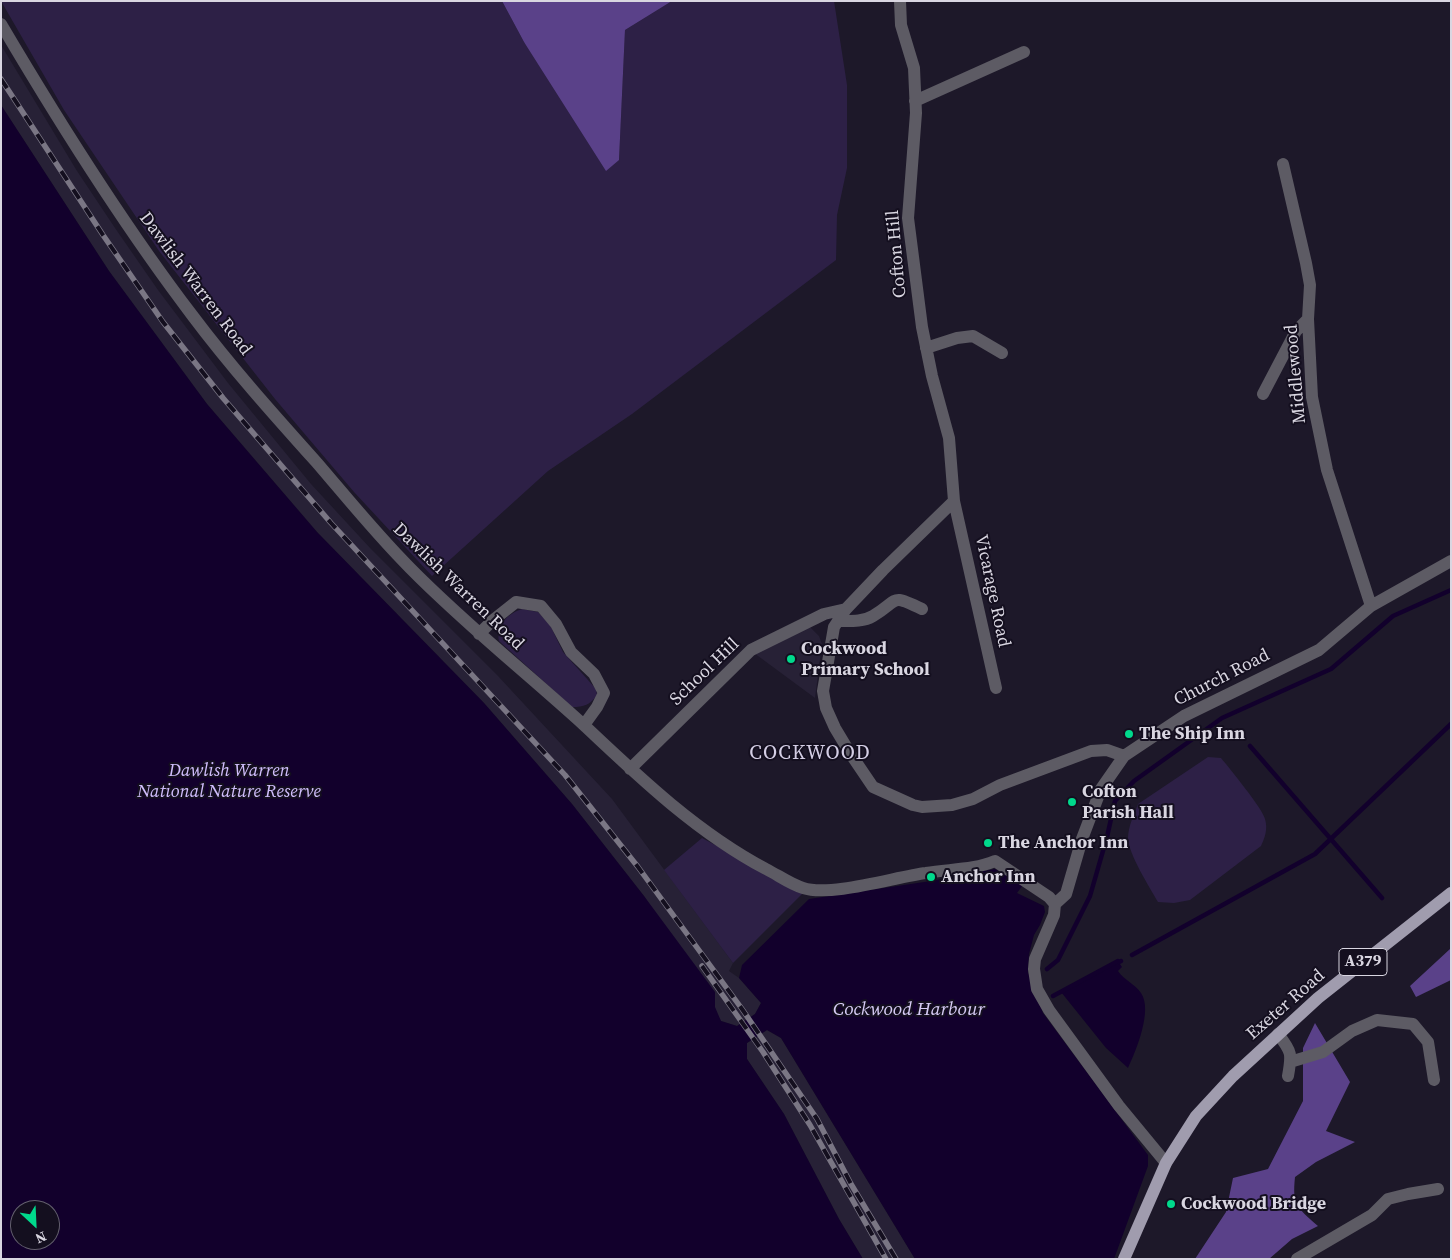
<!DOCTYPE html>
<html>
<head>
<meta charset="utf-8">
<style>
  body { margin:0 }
  #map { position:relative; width:1452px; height:1260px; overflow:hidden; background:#1d1829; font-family:"Source Serif 4",serif }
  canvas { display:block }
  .frame { position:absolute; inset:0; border:2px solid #d9d6e1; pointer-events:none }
  .north { position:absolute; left:10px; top:1200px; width:50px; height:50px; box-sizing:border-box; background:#140f1f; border:1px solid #635f6d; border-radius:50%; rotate:155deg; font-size:14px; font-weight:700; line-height:20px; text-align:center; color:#d9d6e1 }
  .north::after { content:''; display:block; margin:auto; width:18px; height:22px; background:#00d98c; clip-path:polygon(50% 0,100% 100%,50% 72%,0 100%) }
</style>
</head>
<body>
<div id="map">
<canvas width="1452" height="1260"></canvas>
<div class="frame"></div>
<div class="north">N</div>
</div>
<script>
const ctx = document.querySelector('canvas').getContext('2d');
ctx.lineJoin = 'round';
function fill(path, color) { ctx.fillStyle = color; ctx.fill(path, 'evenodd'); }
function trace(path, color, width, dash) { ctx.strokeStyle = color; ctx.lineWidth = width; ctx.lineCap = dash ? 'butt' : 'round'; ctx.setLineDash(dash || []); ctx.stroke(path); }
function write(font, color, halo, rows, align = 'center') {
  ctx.font = font + ' "Source Serif 4",serif'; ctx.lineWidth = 4; ctx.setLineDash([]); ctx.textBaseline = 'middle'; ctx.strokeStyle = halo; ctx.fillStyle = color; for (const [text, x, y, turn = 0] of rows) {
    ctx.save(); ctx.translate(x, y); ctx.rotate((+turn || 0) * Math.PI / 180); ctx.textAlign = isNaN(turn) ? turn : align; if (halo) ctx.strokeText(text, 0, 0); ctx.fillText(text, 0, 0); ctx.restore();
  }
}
const built = new Path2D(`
  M 1,45 L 77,171 L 115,228 L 158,290 L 228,383 L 311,484 L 371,549 L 498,676 L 612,799 L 733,963 L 729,971 L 739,978 L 761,1003 L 755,1014 L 737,1026 L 721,1021 L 644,896 L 572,804 L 484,703 L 317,532 L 207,404 L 109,271 L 1,105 Z
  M 809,626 L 819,636 L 822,644 L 815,698 L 754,653 Z
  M 767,1030 L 781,1038 L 915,1259 L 863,1259 L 839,1219 L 784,1114 L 747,1059 L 747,1043 Z`);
const green = new Path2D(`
  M 1,1 L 502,1 L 524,42 L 619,160 L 625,30 L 672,1 L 834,1 L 847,85 L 847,168 L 837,215 L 836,260 L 632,414 L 548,471 L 432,576 L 354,492 L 275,399 L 159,251 L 64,110 Z
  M 522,609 L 538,612 L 550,625 L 563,652 L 596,689 L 597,695 C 590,705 584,707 572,707 L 499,641 C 496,624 508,614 522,609 Z
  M 1208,757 L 1221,758 C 1230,769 1263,809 1265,819 C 1268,829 1265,837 1261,846 L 1190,900 L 1174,903 L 1158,902 C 1150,888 1128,853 1128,838 C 1128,827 1134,814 1138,804 Z
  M 702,838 L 804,892 L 733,963 L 664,870 Z`);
const forest = new Path2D(`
  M 502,1 L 672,1 L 625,30 L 619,160 L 606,171 L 524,42 Z
  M 1450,949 L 1451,980 L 1416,997 L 1410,986 Z
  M 1315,1023 L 1350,1082 L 1326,1131 L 1355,1142 L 1316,1162 L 1295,1177 C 1292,1206 1297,1207 1318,1226 L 1292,1239 L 1269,1259 L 1195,1259 L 1226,1212 L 1233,1178 L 1268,1169 L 1303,1101 L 1303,1048 Z`);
const water = new Path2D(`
  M 1,105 L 109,271 L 207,404 L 317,532 L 484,703 L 572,804 L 644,896 L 715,992 L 715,1007 L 721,1021 L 737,1026 L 755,1014 L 761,1003 L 739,978 L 742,965 L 809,899 L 931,881 L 995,869 L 1023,885 L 1017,893 L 1044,906 L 1045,912 L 1040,925 L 1034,935 L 1029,954 L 1028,972 L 1043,1013 L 1148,1155 L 1148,1166 L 1114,1259 L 915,1259 L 781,1038 L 767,1030 L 747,1043 L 747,1059 L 784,1114 L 839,1219 L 863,1259 L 1,1259 ZM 20,1210 L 50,1210 L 50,1240 L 20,1240 Z
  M 1118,961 L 1122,967 L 1118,971 C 1124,980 1135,984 1141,993 C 1153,1010 1136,1051 1128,1068 L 1106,1048 L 1061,992 Z`);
const stream = new Path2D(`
  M 1250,746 L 1382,898
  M 1132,955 L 1315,854 L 1451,724
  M 1047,969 L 1058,960 L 1090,896 L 1107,837 L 1115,801 L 1134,781 L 1222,718 L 1331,669 L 1393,616 L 1451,590
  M 1053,996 L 1118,961 L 1119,962 L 1121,961`);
const minor = new Path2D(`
  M 900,1 L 901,25 L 914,68 L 916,113 L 908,218 L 922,327 L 932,376 L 949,438 L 954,501 L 996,688
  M 1,24 C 60,124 122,223 192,315 C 231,367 275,416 318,464 C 348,499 377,535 410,568 C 466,625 528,674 586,727 C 641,779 698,833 766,869 C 778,875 790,884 803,888 C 831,897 895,877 926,873 C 949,869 974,870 995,861 L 1049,897 L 1055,904
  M 915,101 L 1024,52
  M 1283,164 L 1306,263 L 1310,285 L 1308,319 L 1312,397 L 1327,470 L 1371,606
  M 926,348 L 957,338 L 973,336 L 1002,353
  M 1263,394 L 1296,331 L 1308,319
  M 954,501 L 883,570 L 846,609 L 834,627 L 823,691 L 826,708 L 835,728 L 850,753 L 873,787 L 913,805 L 922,807 L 952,805 L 973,799 L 1000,785 L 1091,751 L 1107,750 L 1124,756
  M 838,621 C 850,621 863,622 873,616 C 900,600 889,593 922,609
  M 479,634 L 492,621 L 516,602 L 541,606 L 556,624 L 571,652 L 594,674 L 604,693 L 597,707 L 584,725
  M 630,769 L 751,650 L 824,614 L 846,609
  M 1055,904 L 1066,894 L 1082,839 L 1101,789 L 1124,756 L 1184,716 L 1319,650 L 1371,606 L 1451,561
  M 1055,904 L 1054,915 L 1035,959 L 1034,969 L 1037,989 L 1049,1010 L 1119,1106 L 1166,1163
  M 1278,1034 C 1292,1052 1292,1054 1288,1076
  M 1290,1062 L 1323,1052 L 1352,1031 L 1377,1020 L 1413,1024 L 1428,1042 L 1434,1080
  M 1297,1259 L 1372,1215 L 1388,1199 L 1408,1194 L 1438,1189`);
const major = new Path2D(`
  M 1124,1259 L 1166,1163 L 1196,1116 L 1233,1076 L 1318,998 L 1451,893`);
const rail = new Path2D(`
  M 1,79 L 103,235 L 163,322 L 223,398 L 331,523 L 565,775 L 638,867 L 742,1009 L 817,1119 L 851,1184 L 896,1259
  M 702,966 L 763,1052 L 810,1125 L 886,1259`);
const markers = [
  [791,659,5,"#00d98c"],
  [1129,734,5,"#00d98c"],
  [1072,802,5,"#00d98c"],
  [988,843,5,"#00d98c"],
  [931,877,5,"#00d98c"],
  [1171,1204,5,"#00d98c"]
];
const shields = [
  [1363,962,48]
];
const shieldNames = [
  ["A379",1363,962]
];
const streetNames = [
  ["Cofton Hill",897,254,-95],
  ["Dawlish Warren Road",195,284,53],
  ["Middlewood",1296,374,-95],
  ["Dawlish Warren Road",458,587,44],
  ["Vicarage Road",992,591,78],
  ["School Hill",705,672,-44],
  ["Church Road",1222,678,-27],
  ["Exeter Road",1286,1005,-41]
];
const poiNames = [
  ["Cockwood",801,649],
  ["Primary School",801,670],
  ["The Ship Inn",1139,734],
  ["Cofton",1082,792],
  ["Parish Hall",1082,813],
  ["The Anchor Inn",998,843],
  ["Anchor Inn",941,877],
  ["Cockwood Bridge",1181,1204]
];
const parkNames = [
  ["Dawlish Warren",229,771],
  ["National Nature Reserve",229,792]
];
const waterNames = [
  ["Cockwood Harbour",909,1010]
];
const quarterNames = [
  ["COCKWOOD",810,754]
];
fill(built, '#272136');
fill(green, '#2d2046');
fill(forest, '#5a4189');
fill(water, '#12002c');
trace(stream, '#12002c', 4.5);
trace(minor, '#5d5b64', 12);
trace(major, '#a09cae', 12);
trace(rail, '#7a7684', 5.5);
trace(rail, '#140f1f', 4, [11]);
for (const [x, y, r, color] of markers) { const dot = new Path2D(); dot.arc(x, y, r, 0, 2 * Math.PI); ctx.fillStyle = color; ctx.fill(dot); trace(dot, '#140f1f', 2); }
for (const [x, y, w] of shields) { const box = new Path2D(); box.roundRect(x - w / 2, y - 13.5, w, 27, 4); ctx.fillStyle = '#140f1f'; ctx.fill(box); trace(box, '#d9d6e1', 1); }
write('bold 16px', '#d9d6e1', null, shieldNames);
write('18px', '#d9d6e1', '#140f1f', streetNames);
write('bold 18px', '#d9d6e1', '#140f1f', poiNames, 'left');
write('italic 18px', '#d0befc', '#140f1f', parkNames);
write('italic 19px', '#d6cbf5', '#140f1f', waterNames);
ctx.letterSpacing = '1px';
write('20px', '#d4cee5', '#140f1f', quarterNames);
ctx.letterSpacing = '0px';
</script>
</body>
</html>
